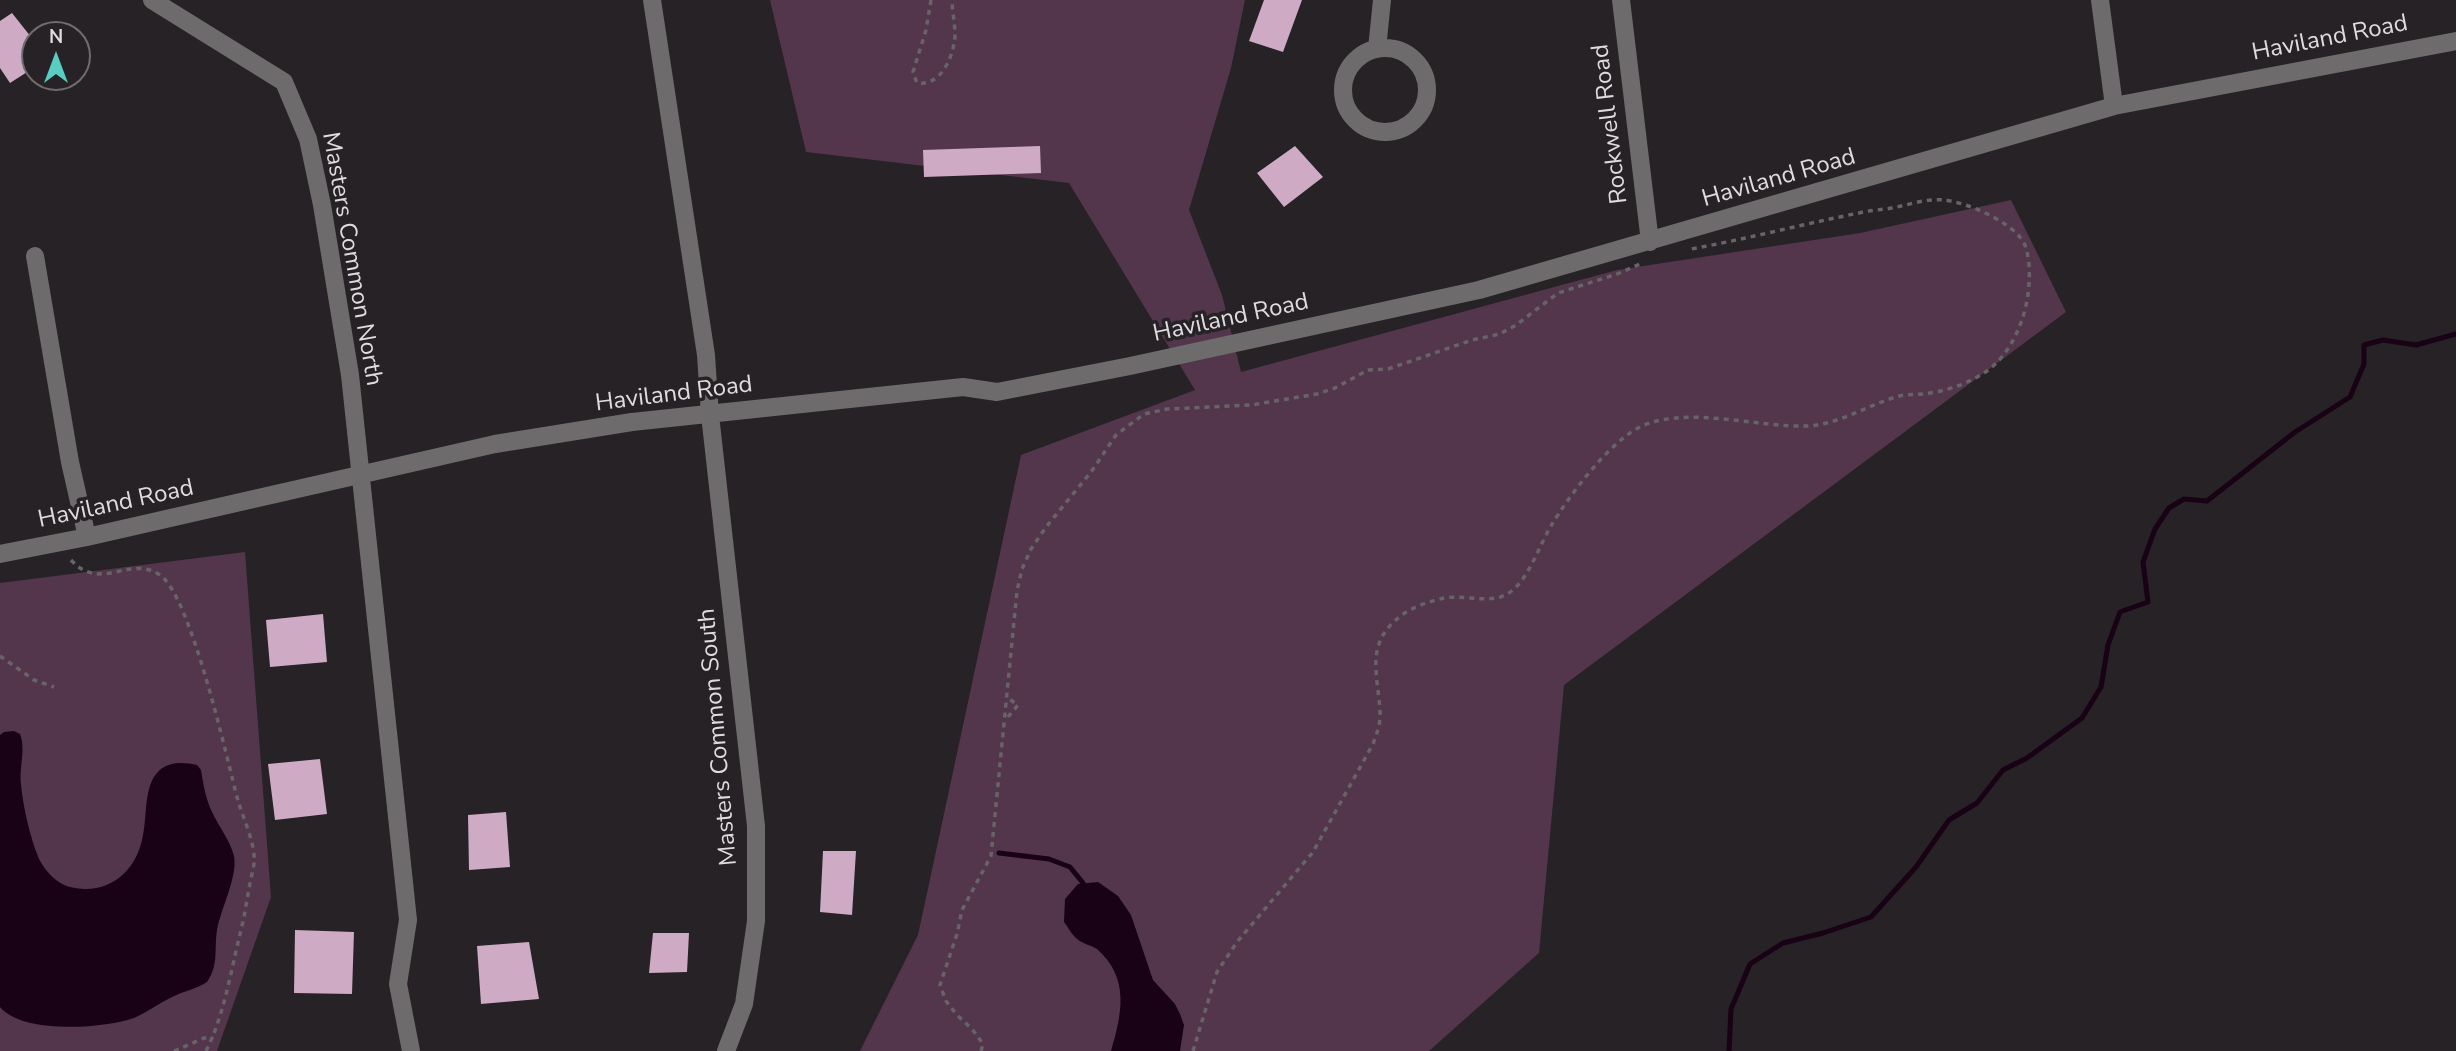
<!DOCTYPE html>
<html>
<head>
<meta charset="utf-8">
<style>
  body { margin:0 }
  #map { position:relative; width:2456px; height:1051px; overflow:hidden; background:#262225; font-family:"Nunito Sans",sans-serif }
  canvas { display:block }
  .north { position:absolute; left:21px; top:21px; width:70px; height:70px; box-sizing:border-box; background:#262225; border:2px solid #706c6f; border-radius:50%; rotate:0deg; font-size:19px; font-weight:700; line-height:28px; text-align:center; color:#dfdcdf }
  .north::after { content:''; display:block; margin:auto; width:24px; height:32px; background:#57cec1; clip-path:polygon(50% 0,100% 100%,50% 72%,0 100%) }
</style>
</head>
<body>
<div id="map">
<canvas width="2456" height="1051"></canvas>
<div class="north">N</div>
</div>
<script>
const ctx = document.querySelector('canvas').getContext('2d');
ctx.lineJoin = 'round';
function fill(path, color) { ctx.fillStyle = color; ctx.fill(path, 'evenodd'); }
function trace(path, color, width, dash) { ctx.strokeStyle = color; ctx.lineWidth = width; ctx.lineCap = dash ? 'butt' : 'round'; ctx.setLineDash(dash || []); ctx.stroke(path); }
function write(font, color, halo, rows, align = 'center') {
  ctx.font = font + ' "Nunito Sans",sans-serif'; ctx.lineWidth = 7; ctx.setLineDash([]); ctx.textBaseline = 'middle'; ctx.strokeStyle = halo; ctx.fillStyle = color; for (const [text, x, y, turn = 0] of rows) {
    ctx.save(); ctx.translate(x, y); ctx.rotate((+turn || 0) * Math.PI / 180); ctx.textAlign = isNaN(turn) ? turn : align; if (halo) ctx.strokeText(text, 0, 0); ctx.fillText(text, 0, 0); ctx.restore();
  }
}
const green = new Path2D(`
  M 770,0 L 1245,0 L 1231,68 L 1189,210 L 1222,295 L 1241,372 L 1617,270 L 1860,233 L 2011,200 L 2066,312 L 1564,685 L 1539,953 L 1429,1051 L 860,1051 L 918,935 L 1021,455 L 1195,390 L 1069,183 L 806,152 Z
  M 245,552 L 271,897 L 217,1051 L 0,1051 L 0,583 Z`);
const water = new Path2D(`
  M 14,731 L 20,734 C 26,749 19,768 21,784 C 23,807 30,837 39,859 C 45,871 57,884 70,887 C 108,896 137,872 143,835 C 147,817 144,787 157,773 C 167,761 183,762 197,765 L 201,770 C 203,783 206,800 212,812 C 219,827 230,840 234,856 C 238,876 221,908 217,930 C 214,949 219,965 207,982 C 196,989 184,991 172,997 C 159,1003 148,1012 134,1018 C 103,1029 22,1034 0,1007 L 0,735 L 4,732 Z
  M 1098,882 L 1118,896 L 1131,915 L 1153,980 L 1175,1004 L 1180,1014 L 1184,1025 L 1180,1051 L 1111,1051 C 1122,1014 1130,978 1097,949 C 1091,945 1083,944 1077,939 C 1072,935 1068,927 1064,922 L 1065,899 L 1078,884 Z`);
const stream = new Path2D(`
  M 999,853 L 1049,859 L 1070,867 L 1083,883
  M 1729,1051 L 1731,1009 L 1750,964 L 1783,943 L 1823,933 L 1871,917 L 1916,867 L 1949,820 L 1977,803 L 2003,770 L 2027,758 L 2082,718 L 2101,687 L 2108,645 L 2120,612 L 2148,602 L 2143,562 L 2155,529 L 2169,508 L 2184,499 L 2207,501 L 2295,432 L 2350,397 L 2364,364 L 2364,345 L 2383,340 L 2416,345 L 2456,334`);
const building = new Path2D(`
  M 1264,0 L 1302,0 L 1283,52 L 1249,41 Z
  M 12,13 L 35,42 L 35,67 L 10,83 L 0,68 L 0,21 Z
  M 1040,146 L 1041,173 L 924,177 L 923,150 Z
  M 1295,146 L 1323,177 L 1284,207 L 1257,173 Z
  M 323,614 L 327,662 L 270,667 L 266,620 Z
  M 320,759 L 327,814 L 275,820 L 268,764 Z
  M 506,812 L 510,867 L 469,870 L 468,815 Z
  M 823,851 L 856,851 L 852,915 L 820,912 Z
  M 295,930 L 354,932 L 352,994 L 294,993 Z
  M 653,933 L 689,933 L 687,972 L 649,973 Z
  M 529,942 L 539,999 L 481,1004 L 477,946 Z`);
const path = new Path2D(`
  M 931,0 L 926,30 L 913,72 L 917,83 C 938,86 950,64 954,44 C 957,31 952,13 952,0
  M 71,560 C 101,593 129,554 160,575 C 191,596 227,759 238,801 C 243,817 256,846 254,862 C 254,869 251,876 250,883 C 247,899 245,914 241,930 C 232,966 226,1004 212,1038
  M 0,656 L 34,680 L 54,687
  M 1008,717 L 1018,705 L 1009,699
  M 174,1051 L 204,1038 L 212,1038 L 206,1051
  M 981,1051 L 983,1044 L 972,1029 L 957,1015 L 946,1001 L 940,985 L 957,934 L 962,910 L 991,856 L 1017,591 L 1022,569 L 1031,549 L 1046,527 L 1091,472 L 1116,435 L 1144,414 L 1167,409 L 1251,405 L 1317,394 L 1335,388 L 1368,370 L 1388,369 L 1472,340 L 1500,334 L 1516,325 L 1558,293 L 1617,274 L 1640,264
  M 1193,1051 L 1217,972 L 1237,942 L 1313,852 L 1373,744 C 1377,733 1381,723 1380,712 C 1378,673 1364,643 1402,615 C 1413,607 1430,601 1444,598 C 1468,594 1495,607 1514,589 C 1531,573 1539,546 1551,526 C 1568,497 1608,444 1638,428 C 1684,404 1757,428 1808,426 C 1839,424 1866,406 1896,397 C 1904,394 1913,395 1922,394 C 1943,392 1965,385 1984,373 C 2012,355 2028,315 2029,282 C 2030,270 2029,254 2024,243 C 2013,222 1966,202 1944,200 C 1926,198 1909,205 1892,208 C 1881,210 1870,210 1859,213 C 1803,224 1747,239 1691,249`);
const minor = new Path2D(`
  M 152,0 L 284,82 L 308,139 L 322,205 L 350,375 L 408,920 L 398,984 L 411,1051
  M 652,0 L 706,355 L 710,415 L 756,826 L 756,921 L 744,1004 L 726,1051
  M 1621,0 L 1650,242
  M 2100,0 L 2114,106
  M1343 90a42 42 0 1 1 84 0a42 42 0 1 1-84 0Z
  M 1377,49 L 1382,0
  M 35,256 L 70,462 L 87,537
  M 0,554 L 87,537 L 495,444 L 632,422 L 963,387 L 997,392 L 1130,366 L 1479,290 L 2114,106 L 2456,41`);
const streetNames = [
  ["Haviland Road",2330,39,-11],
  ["Rockwell Road",1611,124,-97],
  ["Haviland Road",1779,179,-16],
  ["Masters Common North",351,259,80],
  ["Haviland Road",1231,319,-12],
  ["Haviland Road",674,395,-7],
  ["Haviland Road",116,505,-12],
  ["Masters Common South",719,737,-95]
];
fill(green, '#53364c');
fill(water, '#190215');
trace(stream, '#190215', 5);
fill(building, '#cfaac5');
trace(path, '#676467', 3.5, [5, 5]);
trace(minor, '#6e6b6d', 18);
write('24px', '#dfdcdf', '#262225', streetNames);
</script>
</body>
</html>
